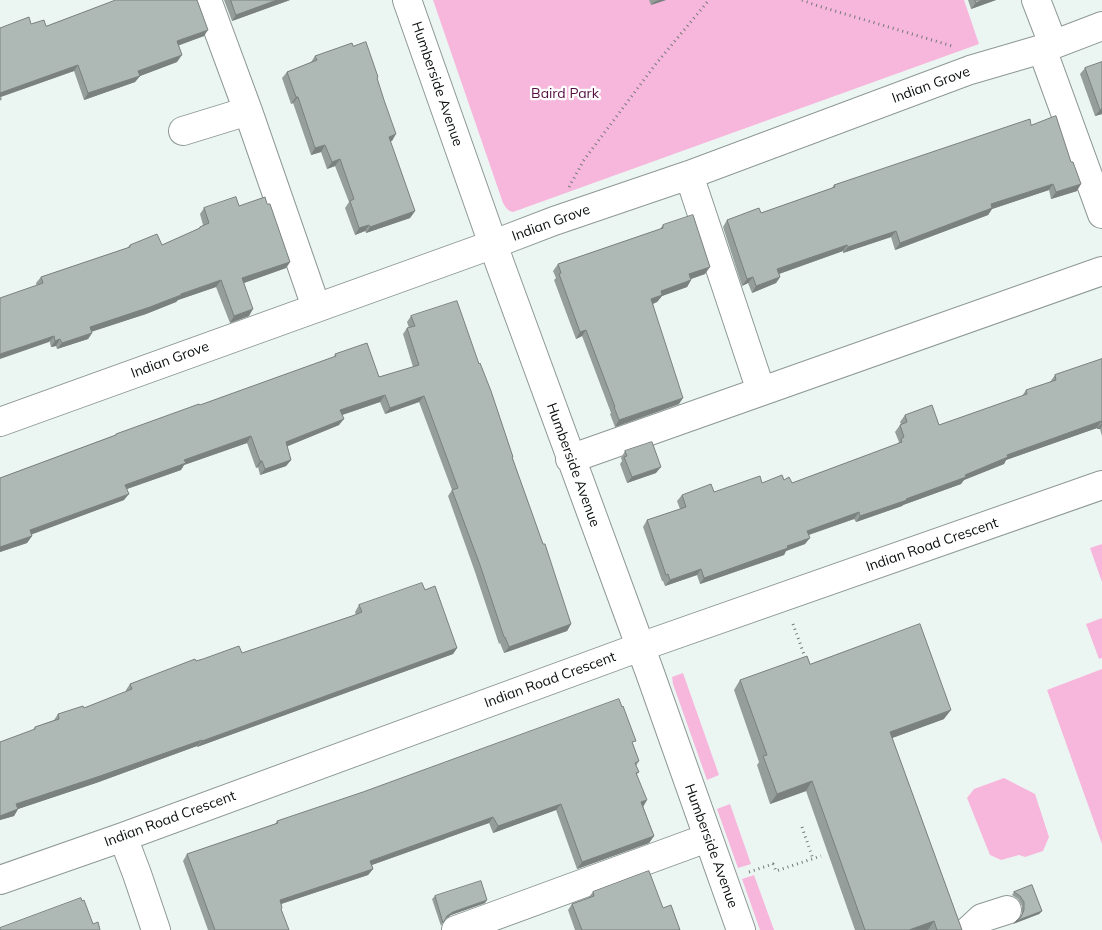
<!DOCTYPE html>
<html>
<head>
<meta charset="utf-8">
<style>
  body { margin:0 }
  canvas { display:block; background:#ebf6f3 }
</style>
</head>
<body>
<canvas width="1102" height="930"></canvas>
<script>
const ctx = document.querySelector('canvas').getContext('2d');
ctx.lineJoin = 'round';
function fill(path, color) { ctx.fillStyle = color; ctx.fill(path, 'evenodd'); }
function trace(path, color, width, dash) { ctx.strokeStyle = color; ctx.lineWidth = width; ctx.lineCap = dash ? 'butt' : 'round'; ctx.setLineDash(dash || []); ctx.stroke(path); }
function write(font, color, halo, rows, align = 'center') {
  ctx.font = font + ' Mulish,sans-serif'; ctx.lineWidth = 4.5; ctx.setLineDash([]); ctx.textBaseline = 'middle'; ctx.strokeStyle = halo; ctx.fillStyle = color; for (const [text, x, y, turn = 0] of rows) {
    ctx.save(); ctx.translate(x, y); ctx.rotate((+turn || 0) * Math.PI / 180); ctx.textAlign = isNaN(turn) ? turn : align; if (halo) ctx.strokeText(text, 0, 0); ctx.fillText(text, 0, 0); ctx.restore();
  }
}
const green = new Path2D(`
  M 433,0 L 964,0 L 979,44 L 513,212 C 508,211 506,208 503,203 Z
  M 1102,544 L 1102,582 L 1090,548 Z
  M 1102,618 L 1102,658 L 1099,659 L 1086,624 Z
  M 1102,669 L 1102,844 L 1047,690 Z
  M 683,673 L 719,775 L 707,780 L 673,684 L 672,677 Z
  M 1004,778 L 1035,794 L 1049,837 L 1043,851 L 1025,857 L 1019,855 L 1001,860 L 990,855 L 967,798 L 974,789 Z
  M 730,804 L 751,864 L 738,868 L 717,809 Z
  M 754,875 L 774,930 L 760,930 L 742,879 Z`);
const path = new Path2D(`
  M 802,0 L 815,5 L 952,46
  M 569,187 L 584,160 L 655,65 L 709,0
  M 793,624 L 806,660
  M 802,827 L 813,859
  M 749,872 L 773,864 L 776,871 L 821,856`);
const minor = new Path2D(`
  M 207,0 L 248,111 L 316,307
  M 407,0 L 500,264 L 650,673 L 741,930
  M 1036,0 L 1053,44
  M 1042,49 L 1102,214
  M 183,131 L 248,111
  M 689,175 L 761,391
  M 0,422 L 494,244 L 554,221 L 689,175 L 970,70 L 1042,49 L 1102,26
  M 570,459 L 1102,271
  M 123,837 L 137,874 L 156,930
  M 0,880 L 123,837 L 640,647 L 1102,485
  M 456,930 L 707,838
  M 969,930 L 982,918 L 1007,910`);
const wall = new Path2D(`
  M 224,0 L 290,0 L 232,21 Z
  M 649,0 L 666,0 L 651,5 Z
  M 968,0 L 996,0 L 971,9 Z
  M 31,24 L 46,26 L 204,36 L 178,45 L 177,62 L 140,76 L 135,82 L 84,100 L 74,71 L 1,97 L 2,99 L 0,101 L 0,28 Z
  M 353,46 L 378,77 L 377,79 L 392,141 L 390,141 L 415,211 L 410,218 L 366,233 L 365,231 L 355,235 L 345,208 L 349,202 L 335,166 L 327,169 L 321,152 L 311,155 L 293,103 L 291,104 L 282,78 L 287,72 L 311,62 L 315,56 Z
  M 1102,62 L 1102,114 L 1095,116 L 1080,74 L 1085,68 Z
  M 1031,125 L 1077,191 L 1051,199 L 1049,190 L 992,209 L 988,215 L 895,250 L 891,237 L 843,253 L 843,251 L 779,274 L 780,277 L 776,283 L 752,293 L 748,283 L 742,286 L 723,227 L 727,220 L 761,213 L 832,188 L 834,185 Z
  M 267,204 L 290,262 L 286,268 L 244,283 L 249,316 L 230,323 L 216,287 L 178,300 L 176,302 L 146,314 L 92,331 L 92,333 L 88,339 L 57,349 L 56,346 L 51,347 L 36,283 L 41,277 L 127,248 L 130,245 L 162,245 L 198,229 L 200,227 L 203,225 L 200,214 L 204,208 Z
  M 663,225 L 705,274 L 691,279 L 691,280 L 687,287 L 662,296 L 657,302 L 653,304 L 679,404 L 615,427 L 610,414 L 611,413 L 582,336 L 576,339 L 554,280 L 556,278 L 553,271 L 558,264 L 660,229 Z
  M 411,316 L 479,364 L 571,624 L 567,631 L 504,653 L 500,643 L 499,644 L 475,572 L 448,496 L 452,490 L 419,402 L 385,414 L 380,402 L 342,415 L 339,425 L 287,446 L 291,460 L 286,466 L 260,475 L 258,467 L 256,468 L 247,443 L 184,465 L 181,470 L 127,489 L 124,500 L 31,534 L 32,536 L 27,543 L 0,552 L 0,478 L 115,435 L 116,434 L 200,405 L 334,357 L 335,354 L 379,377 L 413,367 L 403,334 L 407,328 L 409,328 L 407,322 Z
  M 1102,359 L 1102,436 L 1100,429 L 1097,429 L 1097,428 L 1006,460 L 1004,464 L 964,480 L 961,484 L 903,505 L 902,506 L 856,522 L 854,519 L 809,535 L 805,544 L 786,551 L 784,555 L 700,584 L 697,575 L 665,586 L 663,581 L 662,581 L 643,527 L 647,520 L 680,509 L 677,501 L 682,495 L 714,492 L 762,483 L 784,480 L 792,483 L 897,444 L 899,442 L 895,432 L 900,425 L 901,424 L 900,422 L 905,415 L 939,425 L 1022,396 L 1026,390 L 1050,382 L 1055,375 Z
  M 625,451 L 656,473 L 627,483 L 620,464 L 622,461 L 621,458 Z
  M 425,590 L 457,648 L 453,654 L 197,747 L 197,746 L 96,783 L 18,809 L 14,816 L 0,820 L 0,742 L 32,731 L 35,727 L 54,720 L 58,714 L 84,708 L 126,692 L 126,690 L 130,684 L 196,661 L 242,653 L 352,616 L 356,615 L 355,612 L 359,605 Z
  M 810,664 L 944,719 L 892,738 L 962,930 L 855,930 L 806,791 L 770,804 L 757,765 L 759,762 L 734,690 L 740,680 Z
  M 633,744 L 639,761 L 636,766 L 639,772 L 637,774 L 643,806 L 654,836 L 649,843 L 577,869 L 556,810 L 493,833 L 489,823 L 446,838 L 445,839 L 372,865 L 373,869 L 368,875 L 281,904 L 282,908 L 281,910 L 289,930 L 208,930 L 183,861 L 187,854 L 275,824 L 277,821 Z
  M 1032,885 L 1042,911 L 1039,914 L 1013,924 L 1020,917 L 1022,914 L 1022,906 L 1018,899 L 1012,895 L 1014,892 Z
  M 593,892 L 663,908 L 680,930 L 575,930 L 568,910 L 572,904 L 588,898 Z
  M 435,896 L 485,903 L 451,915 L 445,919 L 441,926 L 432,899 Z`);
const shadedWall = new Path2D(`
  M 277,0 L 290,0 L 232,21 L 236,15 Z
  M 659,0 L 666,0 L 651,5 L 654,2 Z
  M 983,0 L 996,0 L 971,9 L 976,3 Z
  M 208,30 L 204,36 L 172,48 L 177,41 Z
  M 182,55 L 177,62 L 140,76 L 135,82 L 84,100 L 88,93 L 138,71 Z
  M 78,65 L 74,71 L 0,97 L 0,93 Z
  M 296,97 L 298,97 L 293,103 L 291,104 Z
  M 1102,109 L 1102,114 L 1095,116 L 1100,110 Z
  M 396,134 L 392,141 L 384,144 L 389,137 Z
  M 325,145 L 321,152 L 311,155 L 315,148 Z
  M 340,159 L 335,166 L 327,169 L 332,162 Z
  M 1053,184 L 1049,190 L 992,209 L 988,215 L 895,250 L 900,243 L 991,204 Z
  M 1081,184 L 1077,191 L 1051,199 L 1056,192 Z
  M 415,211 L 410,218 L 366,233 L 370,227 Z
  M 369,225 L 365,231 L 355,235 L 359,228 Z
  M 896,231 L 891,237 L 843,253 L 848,247 Z
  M 847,245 L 843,251 L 773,276 L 777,269 Z
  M 290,262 L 286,268 L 238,285 L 242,278 Z
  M 710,267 L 705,274 L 685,281 L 689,274 Z
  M 753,277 L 748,283 L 742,286 L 747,279 Z
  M 780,277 L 776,283 L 752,293 L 756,286 Z
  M 221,280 L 216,287 L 178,300 L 176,302 L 146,314 L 85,334 L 90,327 Z
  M 691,280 L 687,287 L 662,296 L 657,302 L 647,306 L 651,299 L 661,291 Z
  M 253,309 L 249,316 L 230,323 L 234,316 Z
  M 586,330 L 582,336 L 576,339 L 580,332 Z
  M 92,333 L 88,339 L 57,349 L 62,343 Z
  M 54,336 L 49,342 L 0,359 L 0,354 Z
  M 60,339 L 56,346 L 51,347 L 55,341 Z
  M 385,395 L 380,402 L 336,417 L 340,410 Z
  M 424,396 L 419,402 L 385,414 L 390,408 Z
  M 683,398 L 679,404 L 615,427 L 619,420 Z
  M 344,419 L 339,425 L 281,449 L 286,442 Z
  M 1101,421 L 1097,428 L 1006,460 L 1004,464 L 964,480 L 961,484 L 903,505 L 902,506 L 856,522 L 860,516 L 906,499 L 965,475 L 1007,455 Z
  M 1102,423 L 1102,425 L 1100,429 L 1097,429 Z
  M 251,436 L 247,443 L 184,465 L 181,470 L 121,491 L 125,485 L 184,460 Z
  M 291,460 L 286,466 L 260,475 L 265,469 Z
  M 260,461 L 262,461 L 258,467 L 256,468 Z
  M 661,467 L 656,473 L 627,483 L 632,477 Z
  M 129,494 L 124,500 L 25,537 L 30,530 Z
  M 859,512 L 854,519 L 802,537 L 807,531 Z
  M 32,536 L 27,543 L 0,552 L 0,547 Z
  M 810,538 L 805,544 L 786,551 L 784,555 L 700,584 L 704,578 Z
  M 701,569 L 697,575 L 665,586 L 670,580 Z
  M 571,624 L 567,631 L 504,653 L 509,647 Z
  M 457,648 L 453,654 L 197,747 L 202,741 Z
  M 951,710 L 944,719 L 884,741 L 890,732 Z
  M 202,740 L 197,746 L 96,783 L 12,811 L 16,804 Z
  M 812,781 L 806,791 L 770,804 L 777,794 Z
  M 647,800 L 643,807 L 641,802 Z
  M 561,804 L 556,810 L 493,833 L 498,826 Z
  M 18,809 L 14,816 L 0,820 L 0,816 Z
  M 493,817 L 489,823 L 366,867 L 370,861 Z
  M 654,836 L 649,843 L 577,869 L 582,862 Z
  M 373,869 L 368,875 L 275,906 L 280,900 Z
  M 487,900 L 485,903 L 451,915 L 444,920 L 447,916 L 453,912 Z
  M 1042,911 L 1039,914 L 1013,924 L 1016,921 Z
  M 934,921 L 928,930 L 909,930 Z`);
const building = new Path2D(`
  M 116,0 L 197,0 L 208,30 L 177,41 L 182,55 L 138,71 L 140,76 L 88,93 L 78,65 L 0,93 L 0,28 L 29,17 L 31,24 L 44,20 L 46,26 Z
  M 231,0 L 277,0 L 236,15 Z
  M 975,0 L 983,0 L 976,3 Z
  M 366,42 L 378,77 L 377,78 L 384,100 L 396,134 L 389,137 L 415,211 L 370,227 L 369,225 L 359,228 L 350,201 L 354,199 L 340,159 L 332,162 L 325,145 L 315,148 L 298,97 L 296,97 L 287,72 L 317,60 L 315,56 L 352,43 L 353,46 Z
  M 1102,62 L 1102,109 L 1100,110 L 1085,68 Z
  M 1056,116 L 1071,162 L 1073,162 L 1081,184 L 1056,192 L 1053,184 L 991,204 L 992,208 L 900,243 L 896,231 L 848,247 L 847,245 L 777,269 L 780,277 L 756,286 L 753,277 L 747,279 L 727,220 L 759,208 L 761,213 L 835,187 L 834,185 L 1030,119 L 1031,125 Z
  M 236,197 L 239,206 L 265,197 L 267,204 L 270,204 L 290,262 L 242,278 L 253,309 L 234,316 L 221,280 L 181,294 L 181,295 L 150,307 L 90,327 L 92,333 L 62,343 L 60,339 L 55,341 L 54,336 L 0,354 L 0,298 L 43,283 L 41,277 L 130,247 L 130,245 L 157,234 L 162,245 L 200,228 L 200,227 L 209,223 L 204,208 Z
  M 693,215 L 710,267 L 689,274 L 691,280 L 661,291 L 662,295 L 651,299 L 683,398 L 619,420 L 614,407 L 615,407 L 586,330 L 580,332 L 559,274 L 561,273 L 558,264 L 663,228 L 663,225 Z
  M 457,301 L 479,364 L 480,363 L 491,391 L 513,457 L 512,457 L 543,544 L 545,544 L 571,624 L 509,647 L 505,637 L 504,637 L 480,565 L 452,490 L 458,488 L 424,396 L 390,408 L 385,395 L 340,410 L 344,419 L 286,442 L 291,460 L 265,469 L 262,461 L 260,461 L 251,436 L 184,460 L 186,463 L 125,485 L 129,494 L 30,530 L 32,536 L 0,547 L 1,550 L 0,550 L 0,478 L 116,435 L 116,434 L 199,404 L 200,405 L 336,356 L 335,354 L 367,343 L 379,377 L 419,365 L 407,328 L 415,326 L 411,316 Z
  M 1102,359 L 1102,423 L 1101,421 L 1007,455 L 1008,457 L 965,475 L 966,477 L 906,499 L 907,500 L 860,516 L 859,512 L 807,531 L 810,538 L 787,546 L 788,548 L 704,578 L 701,569 L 670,580 L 668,574 L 666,575 L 647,520 L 686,507 L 682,495 L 711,484 L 714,492 L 760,476 L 762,483 L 782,475 L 784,480 L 789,477 L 792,483 L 902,442 L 901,439 L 904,437 L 900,425 L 907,422 L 905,415 L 932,405 L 939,425 L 1027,394 L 1026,390 L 1056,380 L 1055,375 Z
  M 652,442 L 661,467 L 632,477 L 624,457 L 627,456 L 625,451 Z
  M 422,583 L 425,590 L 435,586 L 457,648 L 202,741 L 202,740 L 100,776 L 16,804 L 18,809 L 0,816 L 0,742 L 35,729 L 35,727 L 59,719 L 58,714 L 83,706 L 84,708 L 132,689 L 130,684 L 195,659 L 196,661 L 203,659 L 239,646 L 242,653 L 352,616 L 362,612 L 359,605 Z
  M 920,624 L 951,710 L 890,732 L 962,930 L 937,930 L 934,921 L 909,930 L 865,930 L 812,781 L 777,794 L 763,756 L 767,755 L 740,680 L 807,656 L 810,664 Z
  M 619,699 L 622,707 L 623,706 L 636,741 L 632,742 L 639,761 L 635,763 L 639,772 L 636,773 L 647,800 L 641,802 L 654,836 L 582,862 L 561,804 L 498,826 L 493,817 L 370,861 L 373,869 L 280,900 L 282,908 L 281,909 L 289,930 L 215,930 L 187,854 L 278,823 L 277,821 L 363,792 Z
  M 649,871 L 663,908 L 671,905 L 680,930 L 582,930 L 572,904 L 594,896 L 593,892 Z
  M 481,881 L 487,900 L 453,912 L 447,916 L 443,923 L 435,896 Z
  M 1032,885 L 1042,911 L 1016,921 L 1021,917 L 1024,910 L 1024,902 L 1020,896 L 1014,892 Z
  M 81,898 L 82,901 L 84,900 L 93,924 L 98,922 L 100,930 L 0,930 L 0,928 Z`);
const streetNames = [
  ["Humberside Avenue",437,84,71],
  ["Indian Grove",931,85,-20],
  ["Indian Grove",551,223,-20],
  ["Indian Grove",170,360,-20],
  ["Humberside Avenue",573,465,70],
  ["Indian Road Crescent",932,545,-19],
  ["Indian Road Crescent",550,680,-20],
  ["Indian Road Crescent",170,819,-20],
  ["Humberside Avenue",711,846,70]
];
const parkNames = [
  ["Baird Park",565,94]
];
fill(green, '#f7b7dc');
trace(minor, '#8e9895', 30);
trace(path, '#727977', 3, [1, 4]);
trace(minor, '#fff', 28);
fill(wall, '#969e9c');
fill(shadedWall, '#7a817f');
fill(building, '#aeb8b5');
trace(building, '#7a817f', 1);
write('14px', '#0a0e0d', '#fff', streetNames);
write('14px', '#550d3f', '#fff', parkNames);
</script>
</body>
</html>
